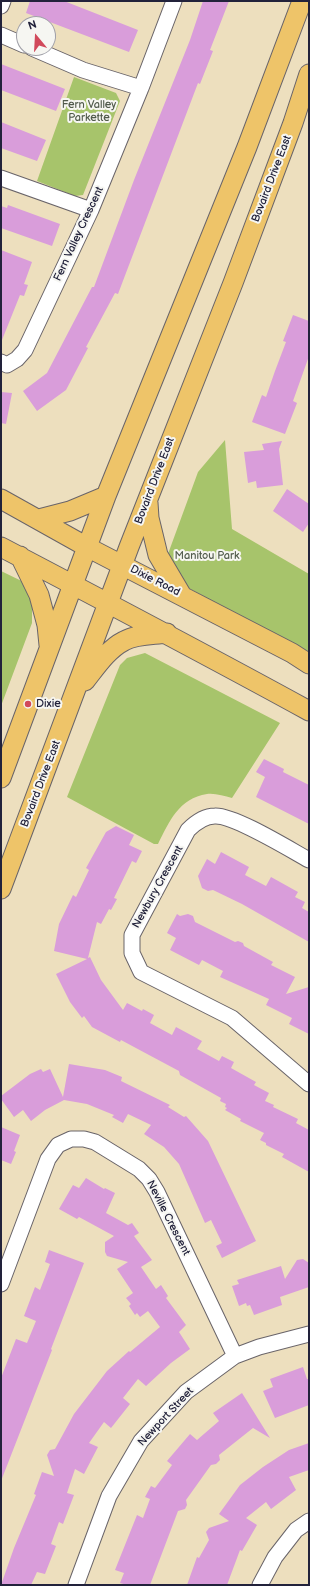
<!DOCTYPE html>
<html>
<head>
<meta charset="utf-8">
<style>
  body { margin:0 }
  #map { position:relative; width:310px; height:1586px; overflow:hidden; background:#eddfbe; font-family:"Balsamiq Sans",sans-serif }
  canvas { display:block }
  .frame { position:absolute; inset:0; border:2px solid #22223b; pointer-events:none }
  .north { position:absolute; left:16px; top:16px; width:40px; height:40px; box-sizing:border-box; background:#f6f6f2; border:1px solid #a1a1a9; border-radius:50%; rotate:342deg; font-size:11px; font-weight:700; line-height:16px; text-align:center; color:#22223b }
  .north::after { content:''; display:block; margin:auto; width:14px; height:18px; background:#d1495b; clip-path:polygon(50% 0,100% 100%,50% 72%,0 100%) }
</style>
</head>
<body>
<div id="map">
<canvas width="310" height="1586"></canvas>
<div class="frame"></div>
<div class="north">N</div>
</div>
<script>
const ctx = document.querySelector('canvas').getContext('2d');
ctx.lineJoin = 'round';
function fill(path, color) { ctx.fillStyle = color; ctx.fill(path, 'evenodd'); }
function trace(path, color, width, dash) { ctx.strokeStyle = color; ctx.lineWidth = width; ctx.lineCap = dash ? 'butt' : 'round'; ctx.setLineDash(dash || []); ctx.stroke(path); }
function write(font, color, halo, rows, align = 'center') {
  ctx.font = font + ' "Balsamiq Sans",sans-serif'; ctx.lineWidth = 4; ctx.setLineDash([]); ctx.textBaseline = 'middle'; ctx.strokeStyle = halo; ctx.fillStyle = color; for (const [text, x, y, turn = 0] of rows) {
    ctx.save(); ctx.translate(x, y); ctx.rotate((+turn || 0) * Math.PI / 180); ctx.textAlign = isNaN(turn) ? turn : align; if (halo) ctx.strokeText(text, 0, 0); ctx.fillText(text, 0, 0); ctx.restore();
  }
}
const green = new Path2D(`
  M 74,77 L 116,93 L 120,101 L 83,195 L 75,196 L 37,181 Z
  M 225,440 L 232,529 L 309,574 L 309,654 L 161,573 L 198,472 Z
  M 1,571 L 36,588 L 32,593 L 32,623 L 1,706 Z
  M 145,653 L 280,723 L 232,798 C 224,796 215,793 207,794 C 179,798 169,822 158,844 L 154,844 L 67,797 L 120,665 L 127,658 Z`);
const building = new Path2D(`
  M 30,1 L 64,1 L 138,30 L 129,52 L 26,13 Z
  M 203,1 L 229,1 L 210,50 L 213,51 L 200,84 L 198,83 L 118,294 L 115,293 L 86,347 L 88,348 L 66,390 L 37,411 L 23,391 L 47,373 L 92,287 L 94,287 L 134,180 L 190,40 Z
  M 1,64 L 65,89 L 56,111 L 1,90 Z
  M 1,122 L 46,140 L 37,161 L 1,148 Z
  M 8,205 L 60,224 L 52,246 L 1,228 L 1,206 L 7,208 Z
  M 1,250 L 32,262 L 24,284 L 28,285 L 24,296 L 20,295 L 2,340 Z
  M 293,315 L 309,321 L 309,356 L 293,401 L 297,403 L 285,434 L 252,422 L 262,395 L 266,397 L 275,371 L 286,342 L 283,341 Z
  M 1,392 L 12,393 L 6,424 L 1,423 Z
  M 282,441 L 279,449 L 283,485 L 257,488 L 256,481 L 248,483 L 244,452 L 264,450 L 262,444 Z
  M 287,489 L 309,504 L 309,523 L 303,532 L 273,511 Z
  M 264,759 L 284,769 L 283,772 L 309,785 L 309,824 L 256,797 L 265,777 L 256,772 Z
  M 116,826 L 134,835 L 129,845 L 142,851 L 136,863 L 132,861 L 114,898 L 117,899 L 111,910 L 109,909 L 101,924 L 97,922 L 88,958 L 90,957 L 101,980 L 123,1010 L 127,1003 L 142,1011 L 143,1009 L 154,1015 L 150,1023 L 172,1035 L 176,1027 L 202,1041 L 197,1049 L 219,1061 L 222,1056 L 234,1062 L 231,1068 L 256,1082 L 254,1085 L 269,1093 L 265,1101 L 274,1105 L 273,1107 L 298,1119 L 296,1123 L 309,1130 L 309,1172 L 282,1157 L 284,1154 L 266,1145 L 266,1143 L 260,1140 L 264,1133 L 240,1121 L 241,1119 L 225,1110 L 227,1108 L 225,1107 L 226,1104 L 220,1101 L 221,1098 L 180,1075 L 179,1071 L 149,1055 L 121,1040 L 120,1042 L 92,1027 L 84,1016 L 82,1018 L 70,1002 L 56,974 L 87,959 L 54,951 L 59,924 L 73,895 L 76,897 L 89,870 L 86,868 L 106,832 Z
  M 221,852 L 249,867 L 245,875 L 266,886 L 271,877 L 298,892 L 295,897 L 305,902 L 302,908 L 309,912 L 309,942 L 242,904 L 213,890 L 208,891 L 202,888 L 198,876 L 207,859 L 215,864 Z
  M 177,914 L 180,916 L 188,914 L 193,916 L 195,922 L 235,942 L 238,941 L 243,943 L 244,946 L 273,962 L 271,965 L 295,977 L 286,994 L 309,987 L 309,1034 L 289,1024 L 292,1018 L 266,1005 L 269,999 L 220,977 L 223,971 L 202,960 L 199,965 L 170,950 L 176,938 L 167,933 Z
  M 69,1064 L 105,1070 L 122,1077 L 121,1081 L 170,1105 L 168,1107 L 184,1117 L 186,1116 L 208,1141 L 256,1241 L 222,1258 L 216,1246 L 222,1243 L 211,1220 L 205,1223 L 179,1164 L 164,1147 L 144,1134 L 151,1125 L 128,1114 L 123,1123 L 112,1117 L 114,1115 L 87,1104 L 64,1100 L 45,1110 L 31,1121 L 23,1110 L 14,1117 L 1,1099 L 1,1096 L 30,1074 L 41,1069 L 43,1072 L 50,1069 L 63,1097 Z
  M 1,1127 L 20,1135 L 14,1151 L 16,1152 L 11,1164 L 1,1160 Z
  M 86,1178 L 104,1189 L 105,1188 L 115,1193 L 106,1213 L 128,1225 L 132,1223 L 139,1233 L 134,1236 L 152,1260 L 141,1267 L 156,1289 L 161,1285 L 168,1296 L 166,1298 L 186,1325 L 179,1332 L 190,1349 L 171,1363 L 146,1386 L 138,1379 L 123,1398 L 130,1404 L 111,1428 L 104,1422 L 89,1443 L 98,1447 L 84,1474 L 75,1469 L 67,1493 L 74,1495 L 63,1524 L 59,1522 L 51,1544 L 56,1546 L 45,1574 L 37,1572 L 31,1585 L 1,1585 L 14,1548 L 36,1495 L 34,1494 L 42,1472 L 54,1476 L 47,1455 L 50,1450 L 55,1449 L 74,1414 L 107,1371 L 129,1351 L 130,1352 L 160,1327 L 148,1311 L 140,1317 L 137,1313 L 135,1315 L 129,1306 L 131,1304 L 126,1298 L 133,1293 L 117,1269 L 128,1262 L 107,1256 L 105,1252 L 105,1242 L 114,1236 L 79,1217 L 77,1219 L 59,1209 L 73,1185 L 79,1188 Z
  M 49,1250 L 84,1263 L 51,1349 L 52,1350 L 1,1481 L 1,1378 L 16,1339 L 27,1343 L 36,1321 L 24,1316 L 35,1287 L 40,1290 L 50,1264 L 45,1262 Z
  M 303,1259 L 309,1263 L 309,1287 L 280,1297 L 282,1305 L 254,1315 L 250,1305 L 247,1306 L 246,1303 L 239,1306 L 232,1286 L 239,1284 L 237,1280 L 281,1266 L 285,1279 L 297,1260 Z
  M 303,1367 L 307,1379 L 309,1379 L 309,1405 L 275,1418 L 263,1391 L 273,1387 L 270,1379 Z
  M 242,1393 L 270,1438 L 253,1428 L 219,1455 L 220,1460 L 216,1464 L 211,1465 L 186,1500 L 187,1505 L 185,1509 L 178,1511 L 150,1585 L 127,1585 L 120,1583 L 124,1573 L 115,1570 L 137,1515 L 143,1518 L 150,1499 L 145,1497 L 151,1486 L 155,1488 L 172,1465 L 167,1461 L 190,1434 L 197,1440 L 219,1421 L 213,1413 Z
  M 309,1443 L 309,1470 L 289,1477 L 296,1490 L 271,1509 L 266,1502 L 246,1518 L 257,1525 L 242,1551 L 240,1550 L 227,1585 L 187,1585 L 197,1557 L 199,1558 L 209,1540 L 206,1532 L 209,1528 L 229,1521 L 219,1514 L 240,1485 L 263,1467 L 289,1450 Z`);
const minor = new Path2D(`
  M 1,6 L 3,1
  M 1,35 L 24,45
  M 32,48 L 83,70 L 141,88 L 174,1
  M 1,178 L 91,210
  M 1,362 L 7,365 L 17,359 L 25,350 L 91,210 L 141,88
  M 309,860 C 289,849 234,815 215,816 C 204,816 195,823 188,830 L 132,935 L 132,953 L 141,972 L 232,1018 L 309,1084
  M 1,1284 L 48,1159 L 58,1145 L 71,1139 L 84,1139 L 95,1142 L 139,1169 L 149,1179 L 157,1192 L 235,1356
  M 76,1585 L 109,1496 L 141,1441 L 186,1392 L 235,1356 L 259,1347 L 309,1334
  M 260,1585 L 275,1557 L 296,1530 L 309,1521`);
const major = new Path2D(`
  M 1,499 L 87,547 L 292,653 L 309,664
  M 148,503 L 149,518 L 158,555 L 181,594
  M 39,519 L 70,511 L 106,496
  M 1,547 C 104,601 207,655 309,711
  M 20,556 L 39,595 L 47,625 L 49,645
  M 85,681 C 96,667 108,649 124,641 C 136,634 153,635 167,633
  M 1,778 L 106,496 L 247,147 L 302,1
  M 1,889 L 129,547 L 233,283 L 293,123 L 309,74`);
const markers = [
  [28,704,4,"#d1495b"]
];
const parkNames = [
  ["Fern Valley",89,105],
  ["Parkette",89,118],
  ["Manitou Park",207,556]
];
const streetNames = [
  ["Bovaird Drive East",272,179,-69],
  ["Fern Valley Crescent",79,234,-65],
  ["Bovaird Drive East",155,481,-69],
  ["Dixie Road",155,581,27],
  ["Bovaird Drive East",41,784,-69],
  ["Newbury Crescent",158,887,-61],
  ["Neville Crescent",168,1218,63],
  ["Newport Street",166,1417,-47]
];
const poiNames = [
  ["Dixie",36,704]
];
fill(green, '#a7c46b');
fill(building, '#d99dda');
trace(minor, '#696469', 17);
trace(major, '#696469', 21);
trace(minor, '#fff', 15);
trace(major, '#eec469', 19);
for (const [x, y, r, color] of markers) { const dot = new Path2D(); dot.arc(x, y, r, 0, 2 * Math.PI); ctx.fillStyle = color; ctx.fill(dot); trace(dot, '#f6f6f2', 1.5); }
write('11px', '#515b4c', '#f6f6f2', parkNames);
write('11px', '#22223b', '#f6f6f2', streetNames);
write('11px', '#22223b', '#f6f6f2', poiNames, 'left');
</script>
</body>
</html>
